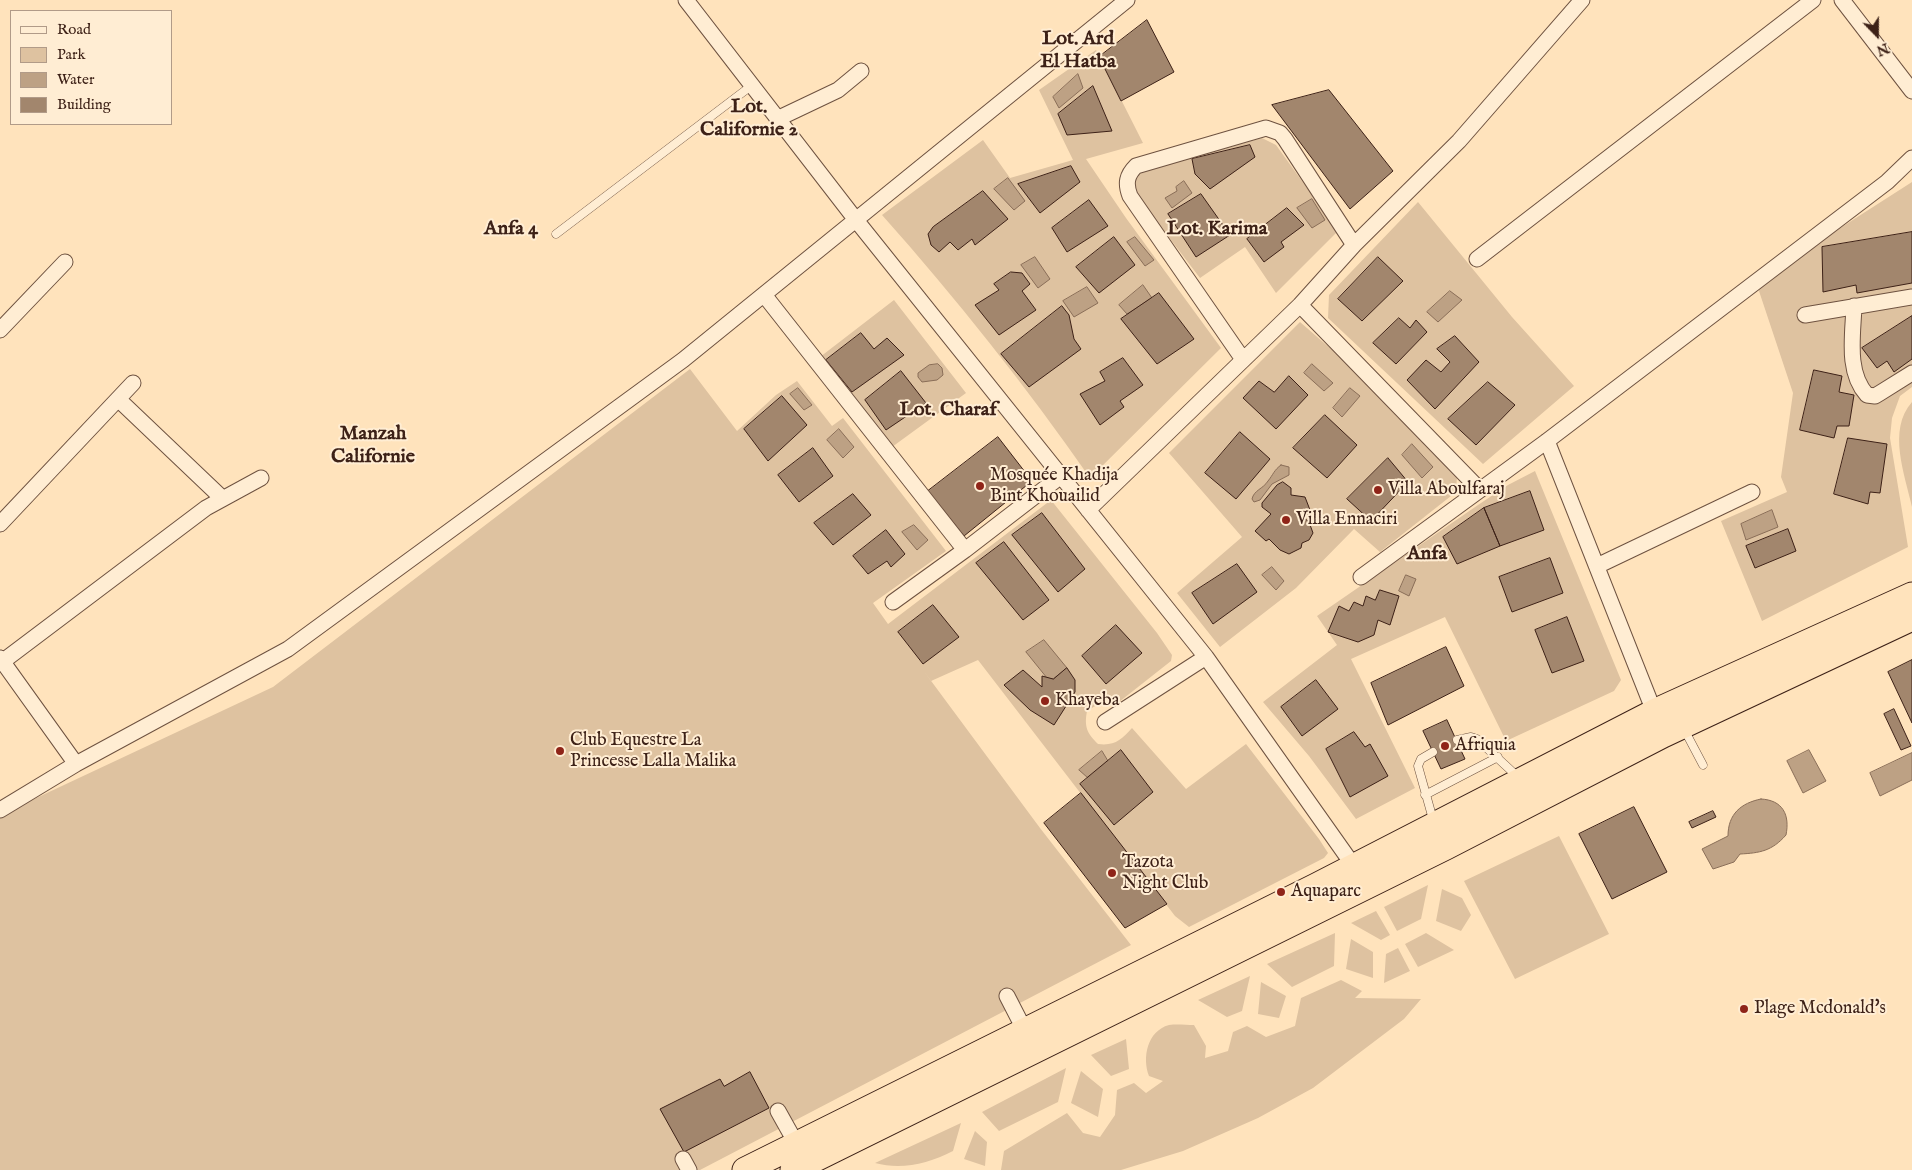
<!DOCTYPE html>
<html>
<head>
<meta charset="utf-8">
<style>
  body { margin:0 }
  #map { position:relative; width:1912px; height:1170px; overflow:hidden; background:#ffe3bc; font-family:"IM FELL English",serif }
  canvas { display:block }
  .legend { position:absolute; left:10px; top:10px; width:162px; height:115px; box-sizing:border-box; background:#ffedd3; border:1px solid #b19b88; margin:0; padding:6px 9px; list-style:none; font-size:15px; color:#3d2117 }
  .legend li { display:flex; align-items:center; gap:10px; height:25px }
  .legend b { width:25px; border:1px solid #b19b88 }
  .north { position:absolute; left:1852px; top:10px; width:50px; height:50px; -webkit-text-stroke:4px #ffedd3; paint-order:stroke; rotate:158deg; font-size:14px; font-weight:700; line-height:20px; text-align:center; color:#3d2117 }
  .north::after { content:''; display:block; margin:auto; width:18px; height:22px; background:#3d2117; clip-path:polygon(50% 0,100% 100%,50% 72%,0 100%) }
</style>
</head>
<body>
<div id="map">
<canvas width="1912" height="1170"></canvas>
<ul class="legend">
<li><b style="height:6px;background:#ffedd3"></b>Road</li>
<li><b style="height:14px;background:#dec2a0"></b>Park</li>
<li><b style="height:14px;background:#bda184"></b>Water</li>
<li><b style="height:14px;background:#a2866d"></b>Building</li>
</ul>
<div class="north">N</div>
</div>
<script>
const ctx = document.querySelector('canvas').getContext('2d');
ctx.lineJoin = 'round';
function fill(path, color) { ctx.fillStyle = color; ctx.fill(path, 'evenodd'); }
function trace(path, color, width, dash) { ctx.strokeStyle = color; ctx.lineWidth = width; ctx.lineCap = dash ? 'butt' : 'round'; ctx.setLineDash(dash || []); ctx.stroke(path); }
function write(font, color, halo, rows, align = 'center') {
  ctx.font = font + ' "IM FELL English",serif'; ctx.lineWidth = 4; ctx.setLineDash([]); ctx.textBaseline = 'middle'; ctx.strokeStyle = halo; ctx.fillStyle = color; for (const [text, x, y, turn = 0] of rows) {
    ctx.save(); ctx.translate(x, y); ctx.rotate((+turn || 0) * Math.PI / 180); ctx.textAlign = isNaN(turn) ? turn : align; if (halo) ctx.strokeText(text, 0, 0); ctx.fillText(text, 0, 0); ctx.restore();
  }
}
const green = new Path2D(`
  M 1096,50 L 1143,143 L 1086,159 L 1126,218 L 1221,348 L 1090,478 C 1026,386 956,298 882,215 L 983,140 L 1010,178 L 1073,160 L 1039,90 Z
  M 1262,138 L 1276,145 L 1338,231 L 1276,293 L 1245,247 L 1200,278 L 1135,193 L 1131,182 L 1136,173 Z
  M 1912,182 L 1912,387 L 1900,396 L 1892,418 L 1890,438 L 1908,547 L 1762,621 L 1721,521 L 1787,492 L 1781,477 L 1793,393 L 1756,282 Z
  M 1418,202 L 1512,317 L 1574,386 L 1483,464 L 1328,318 L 1329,295 Z
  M 894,300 L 966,393 L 892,447 L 820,357 Z
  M 1300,322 L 1354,369 L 1457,476 L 1456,492 L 1380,552 L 1354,529 L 1296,588 L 1220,647 L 1177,593 L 1242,537 L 1169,453 Z
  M 690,369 L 737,431 L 776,395 L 797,381 L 832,426 L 843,418 L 946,551 L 873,603 L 888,624 L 1051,500 L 1157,633 L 1172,655 L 1171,661 L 1119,702 L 1105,700 L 1087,711 C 1084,727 1087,733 1098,744 C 1115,746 1121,740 1132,728 L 1186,789 L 1246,744 L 1319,839 L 1328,853 L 1324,858 L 1189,927 L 1175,916 L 978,660 L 931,681 L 923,670 L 1040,828 L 1131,945 L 700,1170 L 0,1170 L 0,815 L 273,687 Z
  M 1912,402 L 1912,507 C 1905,475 1887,430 1912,402 Z
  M 1535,471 L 1621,680 L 1614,691 L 1506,741 L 1445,617 L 1351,659 L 1415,788 L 1356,819 L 1309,756 L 1263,702 L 1337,645 L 1317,616 L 1478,505 L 1508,485 Z
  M 1559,836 L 1609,934 L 1515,979 L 1464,881 Z
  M 1428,885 L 1421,919 L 1397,931 L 1384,907 Z
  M 1442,889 L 1462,898 L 1471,915 L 1461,931 L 1436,921 Z
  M 1376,911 L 1390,935 L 1381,940 L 1351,923 Z
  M 1335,933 L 1334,966 L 1292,987 L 1267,964 Z
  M 1426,933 L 1454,950 L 1418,967 L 1405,944 Z
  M 1351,939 L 1373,952 L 1373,978 L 1346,969 Z
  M 1398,948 L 1410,971 L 1384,983 L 1386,954 Z
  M 1250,976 L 1242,1011 L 1227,1017 L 1198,1000 Z
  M 1341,980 L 1362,991 L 1355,998 L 1421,999 L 1404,1019 L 1313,1088 L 1258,1118 L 1183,1151 L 1121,1170 L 1001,1170 L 1004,1151 L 1067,1113 L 1083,1133 L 1100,1137 L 1115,1115 L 1117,1090 L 1134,1083 L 1146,1093 L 1163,1081 L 1149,1076 C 1142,1058 1147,1031 1169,1025 C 1177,1024 1186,1025 1194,1025 L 1206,1046 L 1205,1058 L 1228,1051 L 1233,1032 L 1247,1026 L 1266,1037 L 1295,1026 L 1301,998 Z
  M 1261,982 L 1286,996 L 1279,1018 L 1258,1014 Z
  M 1126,1039 L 1129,1069 L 1111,1076 L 1091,1055 Z
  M 1066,1068 L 1058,1102 L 999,1131 L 982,1112 Z
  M 1081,1071 L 1103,1089 L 1098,1117 L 1071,1103 Z
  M 961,1123 L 953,1151 C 928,1164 901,1170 875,1163 Z
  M 975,1131 L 987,1142 L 985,1166 L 964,1159 Z`);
const water = new Path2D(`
  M 1078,74 L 1083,88 L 1059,108 L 1053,97 Z
  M 1008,178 L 1025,201 L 1014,210 L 994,189 Z
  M 1184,181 L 1192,193 L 1172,208 L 1165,198 L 1177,191 L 1176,187 Z
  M 1312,199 L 1325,220 L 1312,228 L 1297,208 Z
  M 1135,237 L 1154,260 L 1145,266 L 1127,242 Z
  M 1035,257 L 1050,279 L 1038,288 L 1021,265 Z
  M 1143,285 L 1152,298 L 1127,314 L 1119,305 Z
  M 1087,287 L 1098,303 L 1074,317 L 1063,301 Z
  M 1450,291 L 1462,300 L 1438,322 L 1427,312 Z
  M 938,364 L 942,368 L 943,375 L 937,380 L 922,382 L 918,377 L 918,373 L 929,365 Z
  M 1312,364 L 1333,383 L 1324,391 L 1304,373 Z
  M 798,388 L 812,405 L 804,410 L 790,394 Z
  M 1350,388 L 1360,396 L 1342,417 L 1333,408 Z
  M 839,429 L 854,447 L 843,458 L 827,440 Z
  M 1412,444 L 1433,467 L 1422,478 L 1402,455 Z
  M 1281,465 L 1289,467 L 1289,475 L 1272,484 L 1260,500 L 1254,502 L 1252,499 C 1254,490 1263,489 1268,481 C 1273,475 1274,470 1281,465 Z
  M 1772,510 L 1778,527 L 1746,540 L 1741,524 Z
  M 914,525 L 928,540 L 917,550 L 902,532 Z
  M 1272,567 L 1284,581 L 1276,590 L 1262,575 Z
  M 1406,575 L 1416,579 L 1409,596 L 1399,591 Z
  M 1044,640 L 1067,668 L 1053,679 L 1047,678 L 1026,652 Z
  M 1809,750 L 1826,781 L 1803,793 L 1787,761 Z
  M 1102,751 L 1108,761 L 1088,778 L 1079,770 Z
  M 1912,753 L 1912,780 L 1880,796 L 1870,773 Z
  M 1761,799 C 1783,800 1790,815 1786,835 C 1772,851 1760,853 1740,854 L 1734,862 L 1713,869 L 1702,849 L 1728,836 C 1728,814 1741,803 1761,799 Z`);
const building = new Path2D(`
  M 1147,20 L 1174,72 L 1121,101 L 1099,57 Z
  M 1093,86 L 1112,131 L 1067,135 L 1058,114 Z
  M 1329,90 L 1393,171 L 1350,209 L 1272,105 Z
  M 1250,145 L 1255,157 L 1210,189 L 1195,174 L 1192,159 Z
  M 1071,166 L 1080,182 L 1040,213 L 1018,184 Z
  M 983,191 L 1008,219 L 975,245 L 972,239 L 958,250 L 950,242 L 939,252 L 931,245 L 928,234 L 933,227 Z
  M 1201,194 L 1230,235 L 1196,257 L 1168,214 Z
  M 1089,200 L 1108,226 L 1067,252 L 1052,228 Z
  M 1287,208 L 1304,225 L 1281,242 L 1284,247 L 1264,262 L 1247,239 Z
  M 1912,232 L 1912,283 L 1857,293 L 1856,285 L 1823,292 L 1822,247 Z
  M 1114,237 L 1135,265 L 1099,293 L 1076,267 Z
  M 1378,257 L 1403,281 L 1362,321 L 1338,299 Z
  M 1011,272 L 1022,273 L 1030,284 L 1022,291 L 1036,310 L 999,335 L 975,305 L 999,290 L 994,284 Z
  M 1159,293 L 1194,339 L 1157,364 L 1121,319 Z
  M 1062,306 L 1069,315 L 1074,339 L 1081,349 L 1029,387 L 1001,354 Z
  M 1912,316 L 1912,359 L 1894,372 L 1887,361 L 1877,368 L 1862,348 Z
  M 1399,318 L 1410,328 L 1416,320 L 1427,332 L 1396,364 L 1373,343 Z
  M 861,333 L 874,349 L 887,338 L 904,355 L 852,392 L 826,360 Z
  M 1455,336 L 1479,362 L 1435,409 L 1407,380 L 1426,360 L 1441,372 L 1450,362 L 1437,349 Z
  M 1123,358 L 1143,385 L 1120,401 L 1124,407 L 1100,425 L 1080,394 L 1105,381 L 1100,372 Z
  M 1814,370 L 1842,376 L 1839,392 L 1854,395 L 1849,426 L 1837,426 L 1834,438 L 1800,430 Z
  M 901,371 L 926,403 L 886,430 L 865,400 Z
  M 1289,376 L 1308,395 L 1276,429 L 1243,398 L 1259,381 L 1274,392 Z
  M 1488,382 L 1515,405 L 1476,445 L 1448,419 Z
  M 782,396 L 807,425 L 768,461 L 744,429 Z
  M 1325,415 L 1357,445 L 1327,478 L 1293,448 Z
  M 1240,432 L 1270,459 L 1236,499 L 1205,473 Z
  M 998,437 L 1032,481 L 964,536 L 928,491 Z
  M 1848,438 L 1887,444 L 1880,493 L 1870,492 L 1868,504 L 1834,494 Z
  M 813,448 L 833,476 L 799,502 L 778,475 Z
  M 1388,458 L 1408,482 L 1371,521 L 1347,499 Z
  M 1283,482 L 1291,488 L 1291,495 L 1305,497 L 1310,510 L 1308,515 L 1303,517 L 1309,522 L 1313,533 L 1309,540 L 1302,543 L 1301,548 L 1289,554 L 1280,550 L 1269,539 L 1266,541 L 1255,531 L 1271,514 L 1262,507 L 1262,503 L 1277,485 Z
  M 1530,491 L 1544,530 L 1500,546 L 1484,508 Z
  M 853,494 L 871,515 L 833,545 L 814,523 Z
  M 1484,508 L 1500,546 L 1457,564 L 1443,537 Z
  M 1042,513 L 1085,569 L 1058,592 L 1012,535 Z
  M 1788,529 L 1796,551 L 1755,568 L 1746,546 Z
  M 886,530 L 905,554 L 891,567 L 887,561 L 868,574 L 853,556 Z
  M 1004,542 L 1049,600 L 1023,620 L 976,563 Z
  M 1550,558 L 1563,593 L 1512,612 L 1499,577 Z
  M 1237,564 L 1257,592 L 1213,624 L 1192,593 Z
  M 1380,590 L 1399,596 L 1390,625 L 1378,620 L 1374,635 L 1358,642 L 1328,632 L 1339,606 L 1349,611 L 1354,602 L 1363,606 L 1366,596 L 1375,600 Z
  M 933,605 L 959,637 L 923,664 L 898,632 Z
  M 1567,617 L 1584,661 L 1552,673 L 1535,630 Z
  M 1116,625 L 1142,653 L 1106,684 L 1082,656 Z
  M 1446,647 L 1464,686 L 1388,725 L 1371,683 Z
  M 1912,660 L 1912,723 L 1888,672 Z
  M 1067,668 L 1075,680 L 1075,692 L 1054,725 L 1030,710 L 1004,685 L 1023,670 L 1042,687 L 1042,676 L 1053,679 Z
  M 1316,680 L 1338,709 L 1302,736 L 1281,707 Z
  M 1894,709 L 1911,746 L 1901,750 L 1884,714 Z
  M 1447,720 L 1465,759 L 1441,769 L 1423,731 Z
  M 1354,732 L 1365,747 L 1370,744 L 1388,776 L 1350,797 L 1326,749 Z
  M 1121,750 L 1153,792 L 1114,825 L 1080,784 Z
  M 1081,793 L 1167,904 L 1125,928 L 1044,823 Z
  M 1634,807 L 1667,872 L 1612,899 L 1579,834 Z
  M 1713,811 L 1716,817 L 1692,828 L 1689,822 Z
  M 750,1072 L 769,1108 L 684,1152 L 660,1109 L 720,1079 L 724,1086 Z`);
const service = new Path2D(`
  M 556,234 L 751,86
  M 1684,729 L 1703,765
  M 1457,740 L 1471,737 L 1477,739 L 1518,777
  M 1433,752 L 1421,759 L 1418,766 L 1434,823
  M 1425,795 L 1498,757`);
const minor = new Path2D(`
  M 686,0 L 856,220 L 1206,657 L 1358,872
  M 1842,0 L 1912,91
  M 777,119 L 838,90 L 861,71
  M 1477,259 L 1813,0
  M 765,296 L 965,550 L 1061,476
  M 1300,305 L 1480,490
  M 1854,306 C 1853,335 1846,372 1867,395 L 1875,396 L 1880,393 L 1912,373
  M 1805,315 L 1912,297
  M 0,330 L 65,262
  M 1242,358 L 1130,196 C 1125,183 1127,175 1136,166 L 1266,128 L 1280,133 L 1285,139 L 1354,245
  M 118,399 L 222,498
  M 1547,441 L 1657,719
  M 1088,510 L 1300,305 L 1354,245 L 1459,141 L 1582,0
  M 0,524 L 133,383
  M 1597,566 L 1752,492
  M 1361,577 L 1547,441 L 1887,182 L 1912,158
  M 893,602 L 965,550
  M 0,658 L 76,764
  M 2,662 L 206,508 L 261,478
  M 1105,722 L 1206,657
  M 0,810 L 76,764 L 288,649 L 683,360 L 1127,0
  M 1007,996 L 1025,1031
  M 778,1111 L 797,1145
  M 683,1159 L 689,1170`);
const trunk = new Path2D(`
  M 745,1170 L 1316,886 L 1654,712 L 1912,595
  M 793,1170 L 1446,847 L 1663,735 L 1912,618`);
const markers = [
  [980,486,5,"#8f2418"],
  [1378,490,5,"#8f2418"],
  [1286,520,5,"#8f2418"],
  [1045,701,5,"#8f2418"],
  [1445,746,5,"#8f2418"],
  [560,751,5,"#8f2418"],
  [1112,873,5,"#8f2418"],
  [1281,892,5,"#8f2418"],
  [1744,1009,5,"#8f2418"]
];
const poiNames = [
  ["Mosquée Khadija",990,476],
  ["Bint Khouailid",990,497],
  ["Villa Aboulfaraj",1388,490],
  ["Villa Ennaciri",1296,520],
  ["Khayeba",1055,701],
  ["Club Equestre La",570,741],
  ["Princesse Lalla Malika",570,762],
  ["Afriquia",1455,746],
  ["Tazota",1122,863],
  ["Night Club",1122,884],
  ["Aquaparc",1291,892],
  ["Plage Mcdonald's",1754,1009]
];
const quarterNames = [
  ["Lot. Ard",1078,40],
  ["El Hatba",1078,63],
  ["Lot.",749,108],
  ["Californie 2",749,131],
  ["Anfa 4",511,230],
  ["Lot. Karima",1217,230],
  ["Lot. Charaf",948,411],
  ["Manzah",373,435],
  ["Californie",373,458],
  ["Anfa",1427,555]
];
fill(green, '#dec2a0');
fill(water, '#bda184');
trace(water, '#8a6e58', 1);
fill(building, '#a2866d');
trace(building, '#3d2117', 1);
trace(service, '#6e5240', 9);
trace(minor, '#6e5240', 17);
trace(trunk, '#3d2117', 27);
trace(service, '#ffedd3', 8);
trace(minor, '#ffedd3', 15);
trace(trunk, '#ffe3bc', 25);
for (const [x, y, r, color] of markers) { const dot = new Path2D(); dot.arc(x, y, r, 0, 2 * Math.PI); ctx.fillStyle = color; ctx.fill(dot); trace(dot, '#ffedd3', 2); }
write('18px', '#3d2117', '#ffedd3', poiNames, 'left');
write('bold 20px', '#3d2117', '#ffedd3', quarterNames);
</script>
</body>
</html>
